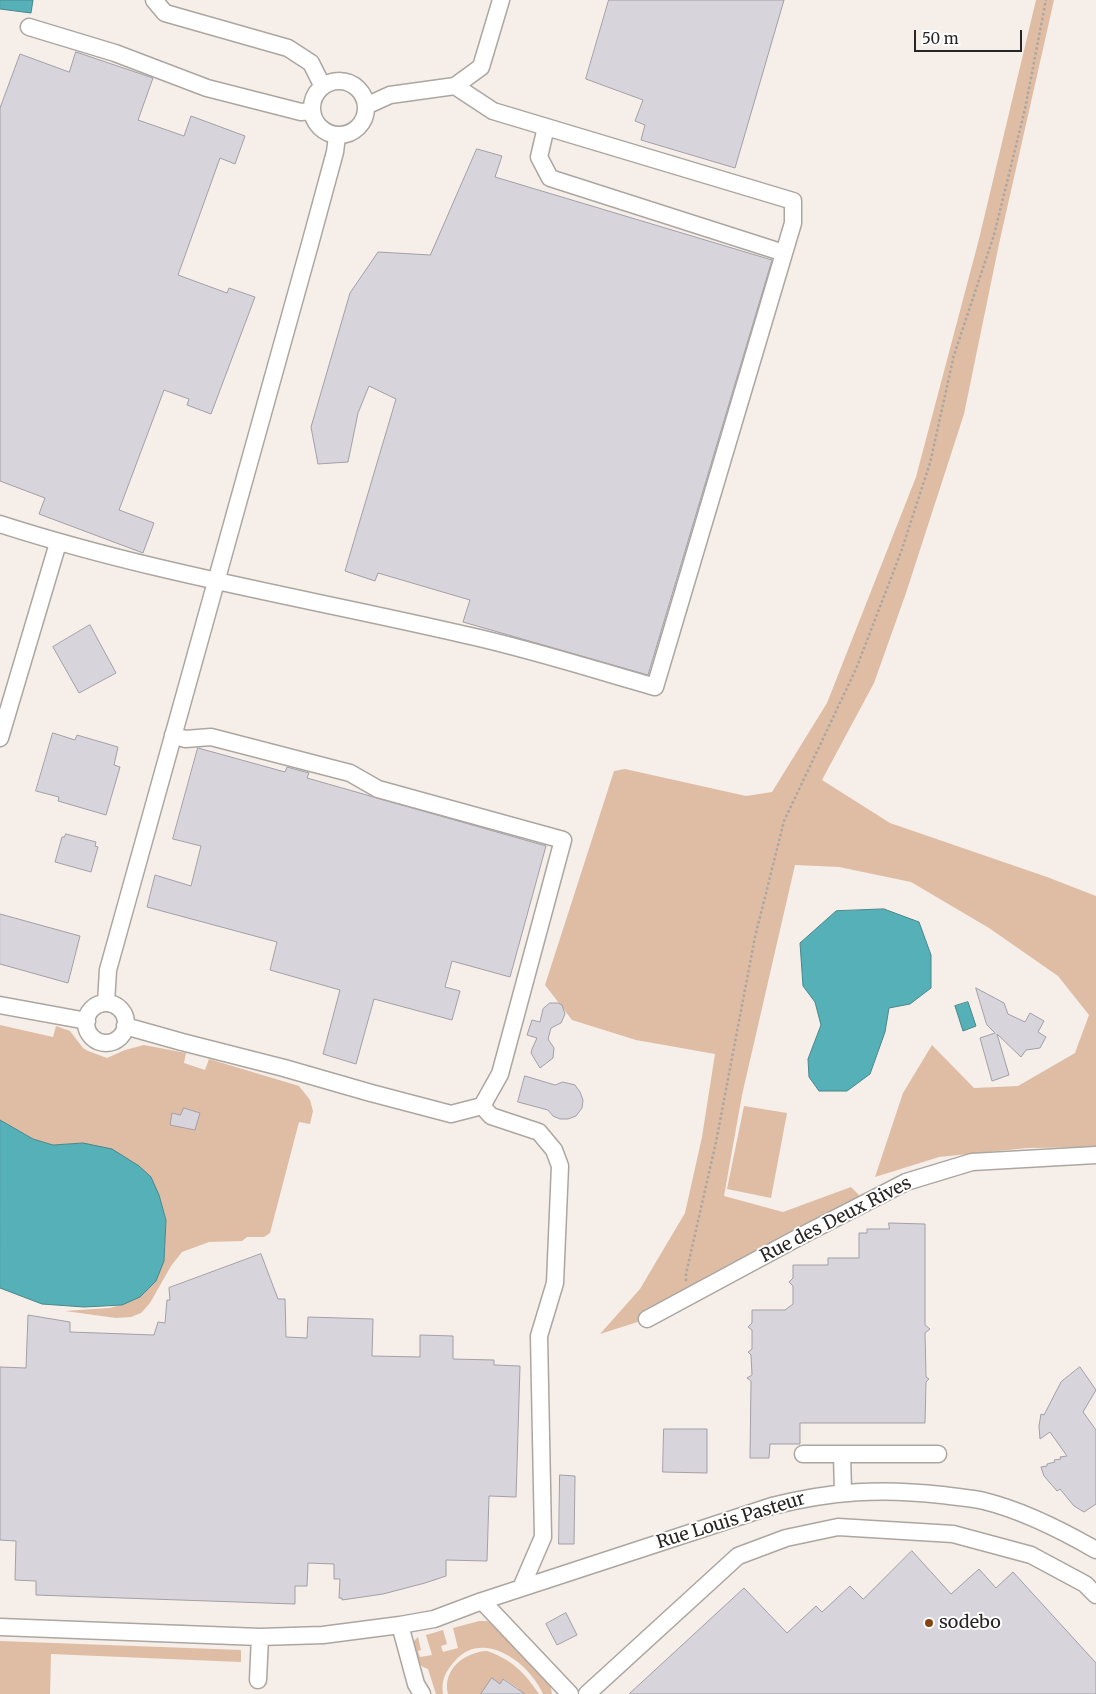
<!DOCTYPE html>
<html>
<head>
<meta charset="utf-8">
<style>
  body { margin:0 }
  #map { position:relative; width:1096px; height:1694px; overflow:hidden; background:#f5eee9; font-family:Merriweather,serif }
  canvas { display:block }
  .scale { position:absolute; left:914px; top:30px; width:108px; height:22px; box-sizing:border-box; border:2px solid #282624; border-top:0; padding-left:6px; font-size:15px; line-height:18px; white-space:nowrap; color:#282624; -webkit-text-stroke:4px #fff; paint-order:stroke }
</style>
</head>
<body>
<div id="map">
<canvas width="1096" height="1694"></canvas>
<div class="scale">50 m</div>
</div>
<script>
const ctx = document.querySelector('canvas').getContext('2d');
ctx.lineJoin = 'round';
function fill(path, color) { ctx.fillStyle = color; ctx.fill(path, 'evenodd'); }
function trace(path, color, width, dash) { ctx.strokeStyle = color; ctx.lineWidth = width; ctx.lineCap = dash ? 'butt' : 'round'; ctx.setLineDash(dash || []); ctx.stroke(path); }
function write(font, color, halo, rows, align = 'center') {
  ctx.font = font + ' Merriweather,serif'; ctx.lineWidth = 4; ctx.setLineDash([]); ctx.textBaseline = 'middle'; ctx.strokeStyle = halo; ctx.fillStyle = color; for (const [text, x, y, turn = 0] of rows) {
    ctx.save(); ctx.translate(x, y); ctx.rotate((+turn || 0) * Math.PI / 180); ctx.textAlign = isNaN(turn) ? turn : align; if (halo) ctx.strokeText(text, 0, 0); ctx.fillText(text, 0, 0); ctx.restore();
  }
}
const green = new Path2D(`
  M 1036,0 L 1054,0 L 999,244 L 964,414 L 906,593 L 874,683 L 822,780 L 890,823 L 1047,877 L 1096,896 L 1096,1147 L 1027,1148 L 939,1157 L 875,1177 L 903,1093 L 932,1045 L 974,1088 L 1018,1086 L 1075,1053 L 1089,1015 L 1058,976 L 989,928 L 911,882 L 839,867 L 795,865 L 742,1095 L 724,1196 L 783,1212 L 851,1187 L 871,1207 L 694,1304 L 600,1334 L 640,1289 L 685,1213 L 702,1137 L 715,1054 L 636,1040 L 572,1020 L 545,985 L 614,771 L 625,769 L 746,796 L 772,792 L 827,703 L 916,477 L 979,239 Z
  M 0,1025 L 53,1037 L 56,1026 L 70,1031 L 83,1048 L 88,1051 L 107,1058 L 125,1050 L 144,1045 L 186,1053 L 184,1063 L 205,1070 L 209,1059 L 299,1086 L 310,1100 L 313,1111 L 310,1124 L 299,1122 L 270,1233 L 264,1237 L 247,1237 L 242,1241 L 209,1242 L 182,1252 L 171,1266 L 150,1303 L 141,1313 L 131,1317 L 116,1318 L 65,1311 L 109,1308 L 122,1305 L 164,1261 L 166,1220 L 159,1195 L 83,1143 L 53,1145 L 33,1139 L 0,1120 Z
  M 744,1106 L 787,1113 L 771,1198 L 727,1189 Z
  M 479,1621 L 487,1621 L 500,1626 L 550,1682 L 552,1694 L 543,1694 C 529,1662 482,1628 454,1662 C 445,1672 441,1681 443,1694 L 436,1694 L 428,1669 C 414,1664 414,1654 414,1641 L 418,1637 L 421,1650 L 418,1651 L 420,1657 L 432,1655 L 426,1635 L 443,1630 L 447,1644 L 441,1646 L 443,1652 L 458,1648 L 453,1628 Z
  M 0,1641 L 241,1650 L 241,1662 L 51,1654 L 50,1694 L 0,1694 Z
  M 487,1651 C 511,1659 525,1673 539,1694 L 517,1694 L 519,1689 L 504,1679 L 500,1684 L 492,1679 L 481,1694 L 448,1694 C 442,1669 465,1652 487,1651 Z`);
const water = new Path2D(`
  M 0,0 L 33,0 L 31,13 L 0,9 Z
  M 884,909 L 919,922 L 931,955 L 931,988 L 910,1004 L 889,1008 L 885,1032 L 870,1074 L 847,1091 L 819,1091 L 809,1077 L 808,1059 L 821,1025 L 815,1002 L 803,986 L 800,943 L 836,911 Z
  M 968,1002 L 976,1026 L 963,1031 L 955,1006 Z
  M 0,1120 L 33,1139 L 53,1145 L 83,1143 L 112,1149 L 139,1166 L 151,1177 L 159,1195 L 166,1220 L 164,1261 L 156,1281 L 140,1297 L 122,1305 L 84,1307 L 42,1304 L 0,1288 Z`);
const building = new Path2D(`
  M 609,0 L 784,0 L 735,168 L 641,140 L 645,125 L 635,121 L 643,100 L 586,79 Z
  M 76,52 L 153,78 L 138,120 L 184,136 L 191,116 L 245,136 L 235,164 L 220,158 L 178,275 L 227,293 L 229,288 L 255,297 L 211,414 L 187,405 L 189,399 L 164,390 L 119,510 L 154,523 L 143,553 L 39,514 L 45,498 L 0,481 L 0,108 L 20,54 L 69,72 Z
  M 477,149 L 502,156 L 495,177 L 772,260 L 648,675 L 463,622 L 470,600 L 378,573 L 375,581 L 345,571 L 396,399 L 369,386 L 358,413 L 348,462 L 318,464 L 311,427 L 350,293 L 378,252 L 430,255 Z
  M 90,625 L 116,673 L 79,693 L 53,647 Z
  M 53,733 L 75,740 L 77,735 L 118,747 L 114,765 L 120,767 L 106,815 L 58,801 L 59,797 L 36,791 Z
  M 198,748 L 285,772 L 287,767 L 309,773 L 307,778 L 546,846 L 510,977 L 452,961 L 445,987 L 460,991 L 452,1020 L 374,999 L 356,1064 L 323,1054 L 340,990 L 270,970 L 277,942 L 147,907 L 155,875 L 191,886 L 201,846 L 173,839 Z
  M 66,834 L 96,842 L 95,846 L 98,847 L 91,872 L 55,862 L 62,837 L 64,837 Z
  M 0,914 L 80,936 L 68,983 L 0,964 Z
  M 976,988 L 1004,1003 L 1008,1014 L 1025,1022 L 1030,1013 L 1044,1021 L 1038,1032 L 1046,1037 L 1040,1048 L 1026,1050 L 1021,1057 L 997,1034 L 1009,1075 L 992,1081 L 980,1038 L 995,1033 L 987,1025 Z
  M 550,1003 L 558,1003 L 562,1005 L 565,1014 L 561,1023 L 551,1028 L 548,1039 L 554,1048 L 553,1058 L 540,1068 L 531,1053 L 532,1049 L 537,1038 L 527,1035 L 532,1020 L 540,1022 L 543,1009 Z
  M 525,1076 L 555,1085 L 563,1082 L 575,1085 L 580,1092 L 583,1100 L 582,1108 L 576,1116 L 568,1119 L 560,1119 L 553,1116 L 548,1110 L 518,1102 Z
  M 184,1108 L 200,1113 L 195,1130 L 170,1125 L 172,1113 L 180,1115 Z
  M 889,1223 L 925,1224 L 925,1325 L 930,1329 L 925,1333 L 926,1377 L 929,1379 L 926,1382 L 925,1423 L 800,1423 L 800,1444 L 770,1444 L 769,1458 L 750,1458 L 751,1381 L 747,1378 L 752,1375 L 751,1355 L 748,1352 L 752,1349 L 752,1330 L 748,1327 L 752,1323 L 752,1310 L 785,1310 L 793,1304 L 793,1286 L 789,1282 L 793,1278 L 793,1265 L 828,1265 L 828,1258 L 859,1258 L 859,1233 L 867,1233 L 867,1229 L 889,1229 Z
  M 261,1254 L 278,1299 L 285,1299 L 286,1337 L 307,1338 L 308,1317 L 373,1319 L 372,1356 L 420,1357 L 420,1335 L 453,1336 L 453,1359 L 494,1360 L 494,1365 L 520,1366 L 516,1497 L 489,1496 L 487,1561 L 446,1560 L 446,1576 L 425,1583 L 383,1594 L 342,1600 L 342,1598 L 339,1598 L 340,1579 L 334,1579 L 334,1564 L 308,1563 L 307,1586 L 295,1586 L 295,1604 L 36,1595 L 36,1581 L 15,1580 L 16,1541 L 0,1540 L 0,1367 L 26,1368 L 28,1315 L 70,1322 L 70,1332 L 154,1335 L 158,1322 L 165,1323 L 167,1300 L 170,1300 L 169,1288 Z
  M 1080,1367 L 1096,1390 L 1083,1412 L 1096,1430 L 1096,1504 L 1084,1512 L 1074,1506 L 1060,1489 L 1057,1491 L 1044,1476 L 1041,1467 L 1047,1466 L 1047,1464 L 1055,1462 L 1054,1460 L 1061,1459 L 1060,1457 L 1067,1456 L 1050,1432 L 1040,1439 L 1039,1426 L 1041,1414 L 1044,1415 L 1061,1382 Z
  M 664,1429 L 707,1429 L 707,1473 L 663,1472 Z
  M 560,1475 L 575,1476 L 574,1544 L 559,1544 Z
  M 912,1551 L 951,1594 L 979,1569 L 996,1588 L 1013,1572 L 1096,1663 L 1096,1694 L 629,1694 L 744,1588 L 787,1633 L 816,1606 L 822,1612 L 850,1586 L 863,1599 Z
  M 566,1613 L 577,1635 L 557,1645 L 546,1624 Z
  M 492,1678 L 500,1684 L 503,1679 L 525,1694 L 481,1694 Z`);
const path = new Path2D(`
  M 686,1281 L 686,1274 L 716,1142 L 755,937 L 784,821 L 856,669 L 901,552 L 930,463 L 954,355 L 994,235 L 1025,109 L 1046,0`);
const minor = new Path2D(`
  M 154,0 L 165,13 L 288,48 L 311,63 L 322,85
  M 29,27 L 115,53 L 207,88 L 301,112 L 311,111
  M312 108a27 27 0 1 1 54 0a27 27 0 1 1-54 0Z
  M 368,105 L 390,95 L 455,86 L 481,67 L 501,0
  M 546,127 L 539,157 L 550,178 L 784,253
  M 0,524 C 152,573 311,599 466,635 C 530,649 592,669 655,687 L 793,223 L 793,201 L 493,111 L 455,86
  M 0,738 L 58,543
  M 106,1003 L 108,970 L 310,244 L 335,152 L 337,136
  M86 1023a20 20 0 1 1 40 0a20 20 0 1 1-40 0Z
  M 0,1005 L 87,1021
  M 125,1026 L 182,1042 L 284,1068 L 371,1093 L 451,1114 L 482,1106 L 500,1074 L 563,840 L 378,789 L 350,773 L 211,737 L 185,739 L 173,735
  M 482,1106 L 491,1116 L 539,1132 L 554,1150 L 560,1166 L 555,1283 L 539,1336 L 543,1537 L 521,1588
  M 647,1319 L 801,1236 L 906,1182 L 972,1162 L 1096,1155
  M 803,1454 L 938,1454
  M 842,1454 L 843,1492
  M 482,1601 L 570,1694
  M 400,1625 L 416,1684 L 422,1694
  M 0,1627 L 260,1637 L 323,1635 L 400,1625 L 434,1619 L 482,1601 L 772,1506 C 832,1491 881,1488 942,1495 C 956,1497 971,1498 984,1501 C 1021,1510 1063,1531 1096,1550
  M 258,1680 L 260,1637
  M 587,1694 L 738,1556 L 786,1538 L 838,1527 L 953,1534 L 1031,1555 L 1085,1584 L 1096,1595`);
const markers = [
  [929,1623,5,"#864510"]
];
const streetNames = [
  ["Rue des Deux Rives",836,1220,-27],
  ["Rue Louis Pasteur",731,1521,-17]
];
const poiNames = [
  ["sodebo",939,1623]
];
fill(green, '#dfbda4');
fill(water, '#56b0b7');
trace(water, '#48878b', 1);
fill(building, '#d7d4db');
trace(building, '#a29fa6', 1);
trace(minor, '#aca6a1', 19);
trace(path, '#aba6a2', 2.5, [2.5, 2.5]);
trace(minor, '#fff', 16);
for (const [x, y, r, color] of markers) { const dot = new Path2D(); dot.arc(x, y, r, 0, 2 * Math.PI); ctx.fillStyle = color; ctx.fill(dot); trace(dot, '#fff', 2); }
write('18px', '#282624', '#fff', streetNames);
write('18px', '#282624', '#fff', poiNames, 'left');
</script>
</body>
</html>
